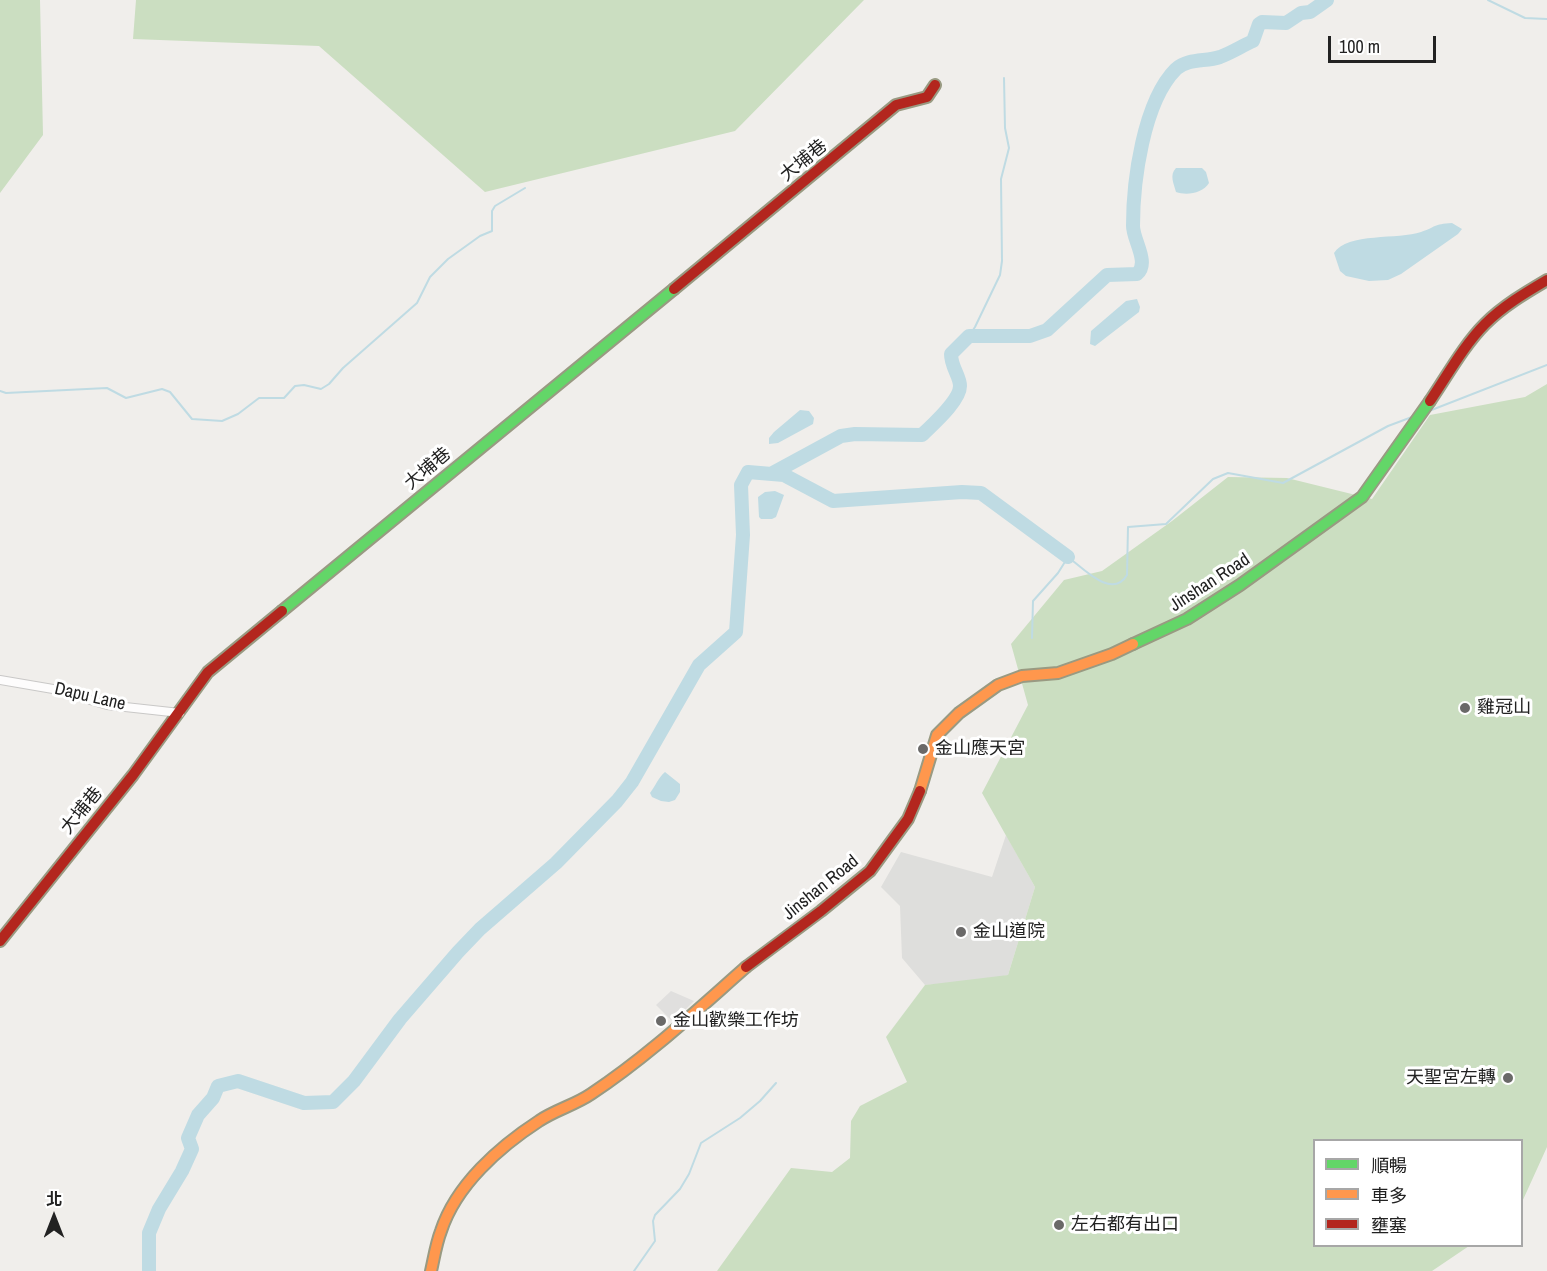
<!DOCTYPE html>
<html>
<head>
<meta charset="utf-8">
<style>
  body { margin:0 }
  #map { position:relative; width:1547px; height:1271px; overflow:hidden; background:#f0eeeb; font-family:"Archivo Narrow","Noto Sans TC",sans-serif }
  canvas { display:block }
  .legend { position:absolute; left:1313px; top:1139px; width:210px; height:108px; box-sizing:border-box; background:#fff; border:2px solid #a7a7a7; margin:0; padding:8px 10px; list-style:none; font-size:18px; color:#222 }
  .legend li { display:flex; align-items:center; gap:12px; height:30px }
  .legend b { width:30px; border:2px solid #a7a7a7 }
  .north { position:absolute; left:24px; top:1187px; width:60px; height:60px; -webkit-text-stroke:4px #fff; paint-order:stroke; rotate:0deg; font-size:16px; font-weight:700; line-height:24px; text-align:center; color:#222 }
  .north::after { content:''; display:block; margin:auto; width:21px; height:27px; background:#222; clip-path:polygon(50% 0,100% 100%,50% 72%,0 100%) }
  .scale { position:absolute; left:1328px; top:36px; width:108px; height:27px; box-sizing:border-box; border:3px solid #222; border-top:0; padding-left:8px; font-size:18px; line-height:21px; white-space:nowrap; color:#222; -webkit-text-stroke:4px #fff; paint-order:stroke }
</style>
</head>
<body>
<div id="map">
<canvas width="1547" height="1271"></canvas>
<ul class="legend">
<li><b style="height:8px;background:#63d668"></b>順暢</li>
<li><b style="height:8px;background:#ff974d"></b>車多</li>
<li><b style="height:8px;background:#b3261e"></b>壅塞</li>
</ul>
<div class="north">北</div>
<div class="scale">100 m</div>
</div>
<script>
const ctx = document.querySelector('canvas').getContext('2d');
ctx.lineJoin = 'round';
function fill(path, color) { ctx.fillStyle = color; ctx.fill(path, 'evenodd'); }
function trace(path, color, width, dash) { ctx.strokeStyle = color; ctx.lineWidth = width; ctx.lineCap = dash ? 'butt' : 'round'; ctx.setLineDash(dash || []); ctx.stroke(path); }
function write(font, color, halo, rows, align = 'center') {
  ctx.font = font + ' "Archivo Narrow","Noto Sans TC",sans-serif'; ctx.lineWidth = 6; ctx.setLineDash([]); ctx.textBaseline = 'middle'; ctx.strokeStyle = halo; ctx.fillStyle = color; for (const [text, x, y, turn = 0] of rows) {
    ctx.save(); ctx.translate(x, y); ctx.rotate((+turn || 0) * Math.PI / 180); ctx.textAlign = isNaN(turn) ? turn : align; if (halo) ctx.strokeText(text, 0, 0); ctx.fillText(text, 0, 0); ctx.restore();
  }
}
const religious = new Path2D(`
  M 1006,835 L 1035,887 L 1008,975 L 980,982 L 925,985 L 902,958 L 900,906 L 881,887 L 901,852 L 992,877 Z`);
const forest = new Path2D(`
  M 0,0 L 40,0 L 43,135 L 0,193 Z
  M 136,0 L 864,0 L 735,131 L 485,192 L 319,46 L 133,39 Z
  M 1547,384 L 1547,1147 L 1522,1202 L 1522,1140 L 1314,1140 L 1314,1246 L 1469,1246 L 1432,1271 L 717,1271 L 791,1168 L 832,1172 L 850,1158 L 851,1121 L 860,1106 L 907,1082 L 886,1037 L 925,985 L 1008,975 L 1035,887 L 982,793 L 1028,705 L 1011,644 L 1064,580 L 1102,571 L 1172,521 L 1228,477 L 1287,478 L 1372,499 L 1430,415 L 1525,397 Z`);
const parking = new Path2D(`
  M 671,991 L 694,1001 L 673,1022 L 656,1005 Z`);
const water = new Path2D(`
  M 1176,168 L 1202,168 L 1206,172 L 1209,183 C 1203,193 1187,196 1176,192 C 1174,184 1169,175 1176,168 Z
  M 1452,223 L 1462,229 L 1458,234 L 1401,274 L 1388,280 L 1369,281 L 1346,276 L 1340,271 L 1334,253 C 1347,232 1399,240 1421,232 C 1436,227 1433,224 1452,223 Z
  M 1137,299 L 1140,307 L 1139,312 L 1095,346 L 1090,344 L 1091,331 L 1126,301 Z
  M 800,410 L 809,411 L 814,418 L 813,424 L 778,443 L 769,444 L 769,438 L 774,432 Z
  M 775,491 L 784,495 L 776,517 L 772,519 L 761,519 L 759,517 L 758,497 L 765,492 Z
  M 665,772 L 680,784 L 680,792 L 675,800 L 669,802 L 661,801 L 652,797 L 650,793 C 656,785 658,778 665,772 Z`);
const stream = new Path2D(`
  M 1488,0 L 1525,18 L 1547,19
  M 969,336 L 975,327 L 1000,275 L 1002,261 L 1001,179 L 1009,148 L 1005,128 L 1004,78
  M 0,391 L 6,393 L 107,388 L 126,398 L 162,389 L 170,392 L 192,419 L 222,421 L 238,414 L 259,398 L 284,398 L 295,386 L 304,385 L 321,389 L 329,384 L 343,368 L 417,303 L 430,277 L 448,259 L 480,236 L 492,231 L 492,211 L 495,206 L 525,188
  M 1429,411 L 1547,365
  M 1032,638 L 1033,601 L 1058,573 L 1068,557 C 1083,568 1112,600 1127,575 L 1128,527 L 1166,524 L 1213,479 L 1228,473 L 1283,483 L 1388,426 L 1412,417
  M 634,1271 L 655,1241 L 653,1221 L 655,1215 L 680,1189 L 689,1174 L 701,1143 L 740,1118 L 760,1101 L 776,1083`);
const river = new Path2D(`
  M 771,474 L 841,436 L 855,434 L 922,435 C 932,425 960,401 960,386 C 960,376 951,367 951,354 L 969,336 L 1030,336 L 1047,330 L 1107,275 L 1137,274 C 1150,263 1133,240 1133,226 C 1133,182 1143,102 1176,69 C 1189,58 1205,62 1220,57 C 1231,53 1242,46 1253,41 L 1259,24 L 1262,22 L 1286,23 L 1301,13 L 1310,12 L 1327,0
  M 149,1271 L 149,1233 L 159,1209 L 182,1171 L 192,1149 L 188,1138 L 198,1115 L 213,1098 L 218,1086 L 238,1081 L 304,1103 L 333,1102 L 354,1081 L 400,1019 L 458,952 L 480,929 L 556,863 L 617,801 L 632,782 L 699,665 L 736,632 L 743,535 L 741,485 L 748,472 L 784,475 L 833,501 L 962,492 L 981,493 L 1068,557`);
const street = new Path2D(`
  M 0,680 L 53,689 L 107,705 L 180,713`);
const fast = new Path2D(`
  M 282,611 L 674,289
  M 1133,644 L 1187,619 L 1240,585 L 1362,497 L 1430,401`);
const slow = new Path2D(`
  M 920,791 L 937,735 L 959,713 L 998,685 L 1022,676 L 1058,673 L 1112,654 L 1133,644
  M 431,1271 C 434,1258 436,1244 441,1231 C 456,1185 499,1147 539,1121 C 555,1110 575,1105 591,1094 C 647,1057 696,1011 746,967`);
const jam = new Path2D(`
  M 674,289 L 896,105 L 927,97 L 935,85
  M 1430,401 C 1447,376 1464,345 1485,324 C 1503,306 1525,293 1547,280
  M 0,941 L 133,775 L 208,672 L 282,611
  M 746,967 L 821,911 L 870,871 L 908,819 L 920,791`);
const markers = [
  [1465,708,6,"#6a6968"],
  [923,749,6,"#6a6968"],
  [961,932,6,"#6a6968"],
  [661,1021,6,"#6a6968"],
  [1508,1078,6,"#6a6968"],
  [1059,1225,6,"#6a6968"]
];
const streetNames = [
  ["大埔巷",804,161,-39],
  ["大埔巷",428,469,-40],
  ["Jinshan Road",1210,583,-33],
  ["Dapu Lane",90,697,13],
  ["大埔巷",82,811,-51],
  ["Jinshan Road",821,888,-39]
];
const poiNames = [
  ["雞冠山",1477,708],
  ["金山應天宮",935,749],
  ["金山道院",973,932],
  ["金山歡樂工作坊",673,1021],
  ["天聖宮左轉",1496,1078,"right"],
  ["左右都有出口",1071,1225]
];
fill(religious, '#dededc');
fill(forest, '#cbdec1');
fill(parking, '#e0dfde');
fill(water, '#bfdbe3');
trace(stream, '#bfdbe3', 2);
trace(river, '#bfdbe3', 14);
trace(street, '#c9c8c7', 10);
trace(fast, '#999a82', 14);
trace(slow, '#999a82', 14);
trace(jam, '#999a82', 14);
trace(street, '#fdfcfc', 8);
trace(fast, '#63d668', 10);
trace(slow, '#ff974d', 10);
trace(jam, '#b3261e', 10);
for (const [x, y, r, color] of markers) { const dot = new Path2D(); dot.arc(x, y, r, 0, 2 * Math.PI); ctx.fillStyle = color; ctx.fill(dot); trace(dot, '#fff', 2); }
write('18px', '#222', '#fff', streetNames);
write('18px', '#222', '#fff', poiNames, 'left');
</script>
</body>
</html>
